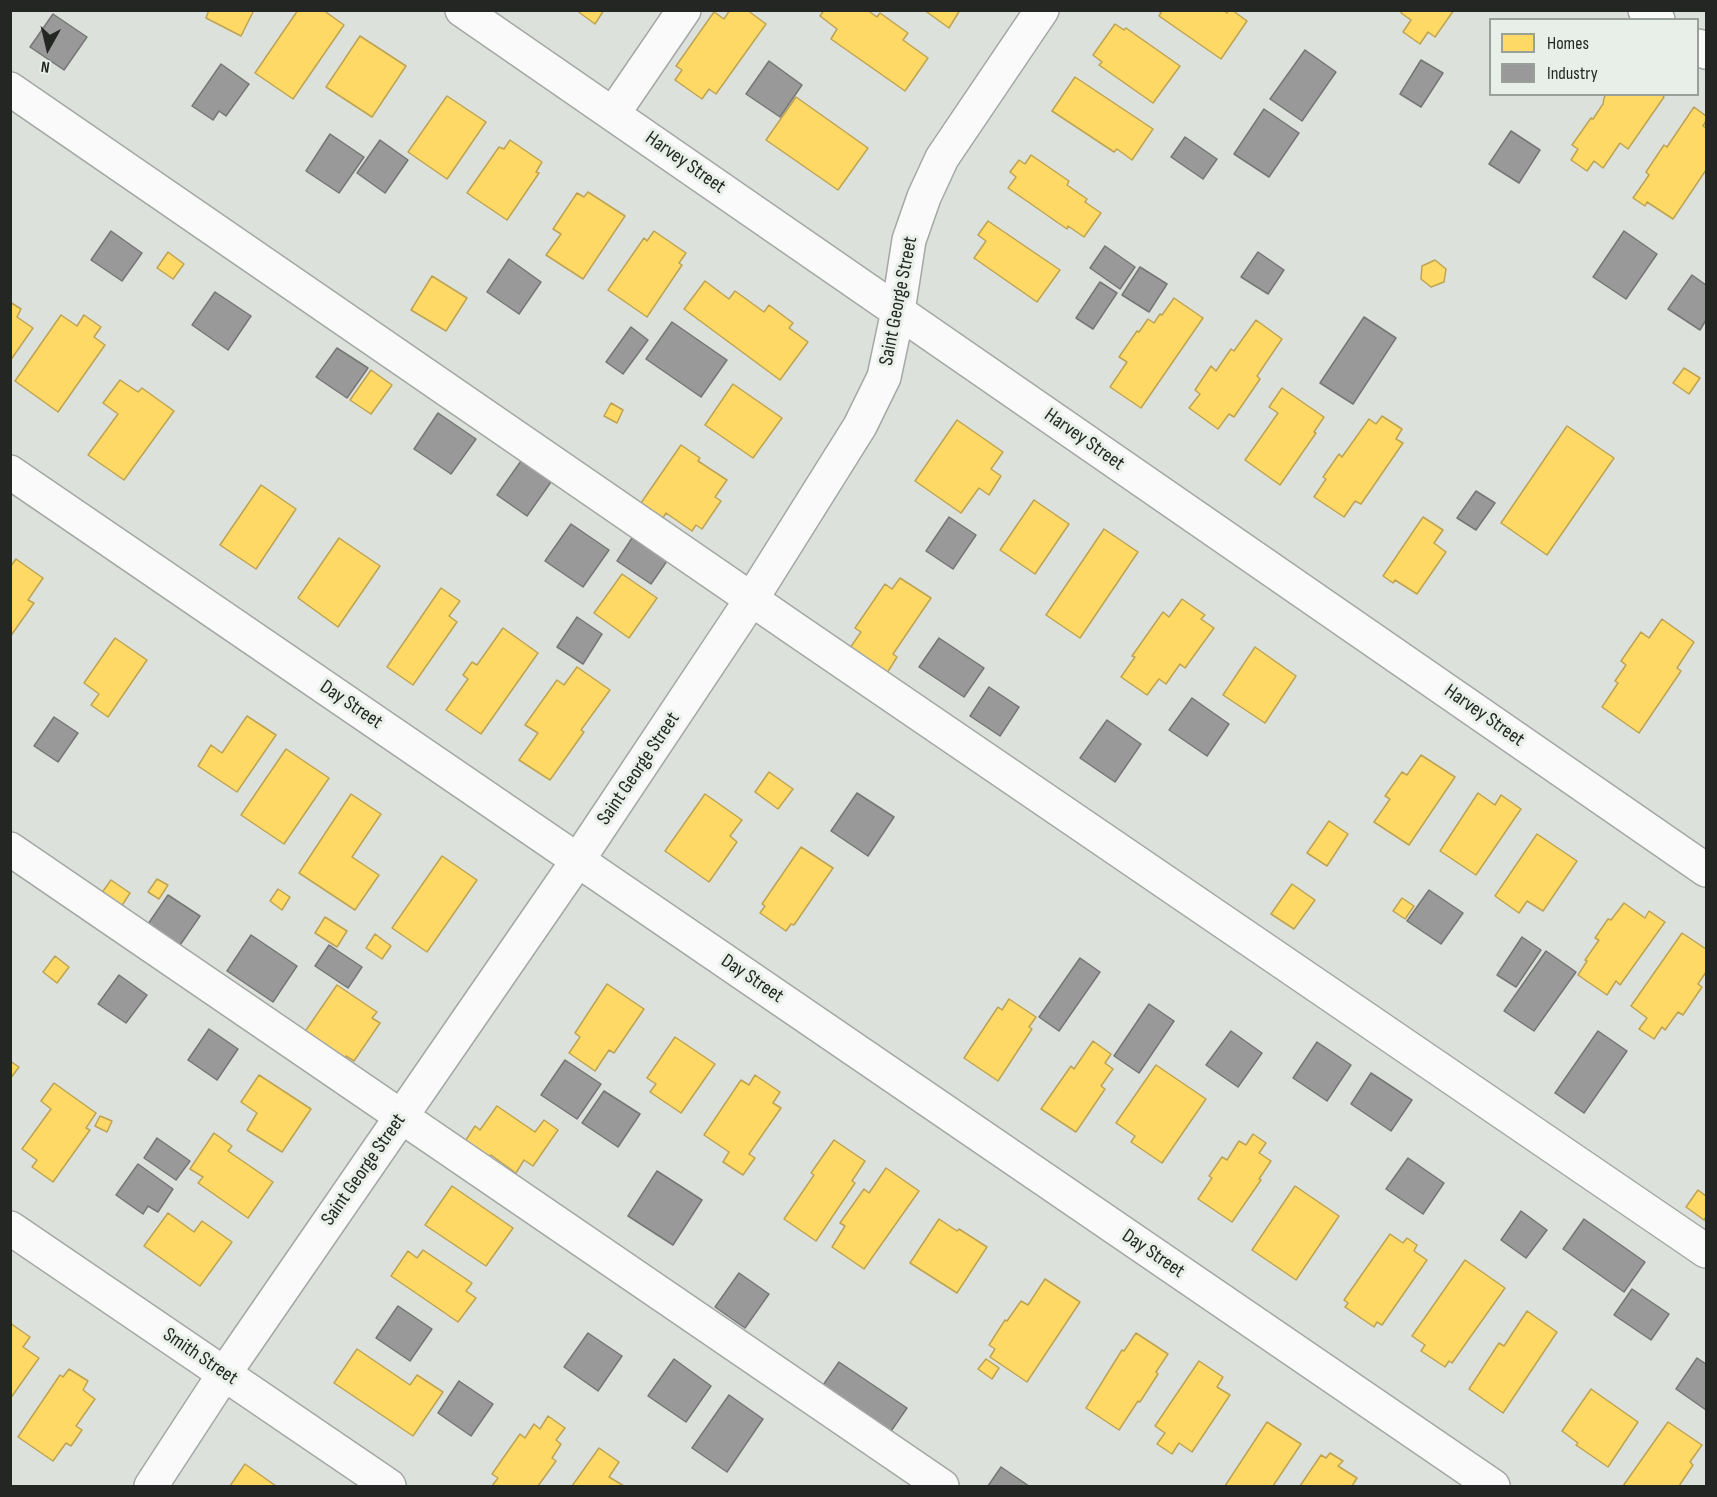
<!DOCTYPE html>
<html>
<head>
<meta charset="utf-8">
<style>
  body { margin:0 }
  #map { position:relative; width:1717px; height:1497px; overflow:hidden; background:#dce1dc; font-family:"Sofia Sans Condensed",sans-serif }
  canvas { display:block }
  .frame { position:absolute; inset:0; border:12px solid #232623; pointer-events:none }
  .legend { position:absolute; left:1489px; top:18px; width:210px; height:78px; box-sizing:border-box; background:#e8efe8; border:2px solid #999f99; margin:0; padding:8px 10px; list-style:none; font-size:18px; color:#232623 }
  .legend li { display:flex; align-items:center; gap:12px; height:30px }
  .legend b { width:30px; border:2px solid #999f99 }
  .north { position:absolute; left:18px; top:18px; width:60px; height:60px; -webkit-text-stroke:4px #e8efe8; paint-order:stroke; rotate:188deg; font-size:16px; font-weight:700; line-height:24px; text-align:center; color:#232623 }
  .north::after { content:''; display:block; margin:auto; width:21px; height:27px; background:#232623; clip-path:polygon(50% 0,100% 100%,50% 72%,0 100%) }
</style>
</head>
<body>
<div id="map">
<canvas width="1717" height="1497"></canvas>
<div class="frame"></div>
<ul class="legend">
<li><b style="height:16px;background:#ffd966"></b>Homes</li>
<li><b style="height:16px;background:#999"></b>Industry</li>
</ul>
<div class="north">N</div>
</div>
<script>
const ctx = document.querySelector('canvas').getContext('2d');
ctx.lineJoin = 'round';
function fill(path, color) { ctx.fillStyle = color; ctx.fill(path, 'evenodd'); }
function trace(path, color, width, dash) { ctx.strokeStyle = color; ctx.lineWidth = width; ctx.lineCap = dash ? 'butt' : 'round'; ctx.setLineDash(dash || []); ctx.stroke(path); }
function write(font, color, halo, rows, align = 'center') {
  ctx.font = font + ' "Sofia Sans Condensed",sans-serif'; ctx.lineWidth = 6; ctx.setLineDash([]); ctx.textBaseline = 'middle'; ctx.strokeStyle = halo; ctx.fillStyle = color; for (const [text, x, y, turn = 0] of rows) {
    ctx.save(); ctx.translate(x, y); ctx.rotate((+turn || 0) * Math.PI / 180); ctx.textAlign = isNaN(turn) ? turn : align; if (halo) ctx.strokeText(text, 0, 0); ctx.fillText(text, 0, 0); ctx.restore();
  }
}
const homes = new Path2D(`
  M 209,10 L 254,10 L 241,36 L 206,18 Z
  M 298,10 L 323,10 L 344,25 L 293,99 L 255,73 Z
  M 576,10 L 604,10 L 595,24 Z
  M 730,10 L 747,10 L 766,24 L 716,94 L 709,89 L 702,99 L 675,80 L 682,70 L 676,66 L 714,12 L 724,19 Z
  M 824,10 L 867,10 L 877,17 L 880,13 L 908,33 L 903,40 L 928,58 L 905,91 L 831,39 L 837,29 L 820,16 Z
  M 924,10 L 960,10 L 949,28 Z
  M 1158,10 L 1224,10 L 1227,13 L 1228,10 L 1232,10 L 1247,21 L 1221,59 L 1159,16 L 1161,13 Z
  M 1403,10 L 1454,10 L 1435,37 L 1428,32 L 1420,44 L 1403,32 L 1411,20 L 1401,13 Z
  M 1115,24 L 1124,30 L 1126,28 L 1180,66 L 1153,103 L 1099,65 L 1102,62 L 1093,55 Z
  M 360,36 L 406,66 L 372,117 L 326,87 Z
  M 1075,77 L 1153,129 L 1132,160 L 1117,149 L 1114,152 L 1052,111 Z
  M 1606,94 L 1661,94 L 1664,97 L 1628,149 L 1620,143 L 1603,168 L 1594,161 L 1587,171 L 1571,160 L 1578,149 L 1572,145 L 1591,118 L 1593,119 L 1603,104 L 1604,98 Z
  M 447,96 L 486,122 L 447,179 L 408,152 Z
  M 796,97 L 868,148 L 838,190 L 766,140 Z
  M 1694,107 L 1706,116 L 1706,121 L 1703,126 L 1706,128 L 1706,170 L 1673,219 L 1647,202 L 1645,206 L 1633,198 L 1649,175 L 1646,172 L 1664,145 L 1667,147 Z
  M 510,140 L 542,162 L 536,172 L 539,173 L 507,220 L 467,193 L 499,147 L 504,149 Z
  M 1031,155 L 1069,181 L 1067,185 L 1087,199 L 1085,202 L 1101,213 L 1084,237 L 1068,226 L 1067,229 L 1008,188 L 1016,177 L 1010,172 L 1019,160 L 1025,164 Z
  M 588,192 L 625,216 L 583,279 L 546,255 L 561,234 L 553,229 L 577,193 L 584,197 Z
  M 988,221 L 1060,270 L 1037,302 L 974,258 L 986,241 L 978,235 Z
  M 654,231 L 686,253 L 679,263 L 682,265 L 647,317 L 608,290 L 644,238 L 647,241 Z
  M 168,252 L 184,264 L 173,279 L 157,268 Z
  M 1435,260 L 1446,269 L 1444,282 L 1431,287 L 1421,279 L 1422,266 Z
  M 432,276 L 467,298 L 446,331 L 411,310 Z
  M 705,281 L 729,299 L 735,291 L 764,312 L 769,305 L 793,323 L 789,328 L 808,342 L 780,380 L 684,309 Z
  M 1174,298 L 1203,318 L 1141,408 L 1110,387 L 1127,362 L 1119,357 L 1137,331 L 1139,332 L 1148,319 L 1154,323 L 1160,314 L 1162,315 Z
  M 10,302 L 21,309 L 17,317 L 33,328 L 10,361 Z
  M 61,315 L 77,326 L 84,315 L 101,327 L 94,337 L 105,345 L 58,412 L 15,381 Z
  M 1256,320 L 1282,339 L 1257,376 L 1260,379 L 1234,417 L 1229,414 L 1218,429 L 1189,408 L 1200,394 L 1195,390 L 1211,366 L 1216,371 L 1231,349 L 1234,351 Z
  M 1684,368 L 1700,378 L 1689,394 L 1673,383 Z
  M 371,370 L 392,385 L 371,414 L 350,400 Z
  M 120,380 L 138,392 L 142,388 L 174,411 L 124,480 L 88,455 L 118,414 L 103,403 Z
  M 733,384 L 782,418 L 753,458 L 705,425 Z
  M 1282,388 L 1324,417 L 1314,432 L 1316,433 L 1280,485 L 1245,460 L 1278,413 L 1269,407 Z
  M 611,403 L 623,410 L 617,423 L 604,416 Z
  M 1382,416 L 1402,429 L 1396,439 L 1403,443 L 1361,504 L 1355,501 L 1344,517 L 1314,497 L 1326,479 L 1323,477 L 1339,454 L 1342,457 L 1369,419 L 1376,424 Z
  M 957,420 L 1003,452 L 991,469 L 1001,476 L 989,495 L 979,488 L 961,513 L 915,481 Z
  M 1567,426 L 1614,458 L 1547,555 L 1501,523 Z
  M 681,445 L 700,458 L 698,461 L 727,480 L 715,497 L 721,501 L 702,529 L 696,525 L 692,531 L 666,513 L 663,518 L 641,503 Z
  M 261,485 L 296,509 L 256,569 L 220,545 Z
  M 1034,500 L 1069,524 L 1035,574 L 1000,550 Z
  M 1423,517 L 1443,530 L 1434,543 L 1446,552 L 1417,594 L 1395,580 L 1393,583 L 1383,576 Z
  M 1104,529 L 1138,552 L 1080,638 L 1046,615 Z
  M 339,538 L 380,566 L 338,627 L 298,598 Z
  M 16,559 L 43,578 L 28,600 L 34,603 L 10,637 L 10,567 Z
  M 622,574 L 657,598 L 629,638 L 594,613 Z
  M 900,578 L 931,598 L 893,654 L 897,657 L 887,673 L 850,648 L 861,632 L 855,628 L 885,584 L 892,589 Z
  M 441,588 L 460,601 L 449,616 L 457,622 L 413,685 L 387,667 Z
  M 1182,599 L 1205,615 L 1201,619 L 1214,628 L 1185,668 L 1180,664 L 1166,684 L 1159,679 L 1147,695 L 1121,677 L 1135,657 L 1132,656 L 1163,612 L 1169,617 Z
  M 1662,619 L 1694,642 L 1677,668 L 1681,671 L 1639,733 L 1602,707 L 1618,683 L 1615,681 L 1626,665 L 1621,661 L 1641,632 L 1649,638 Z
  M 503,628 L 538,653 L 481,734 L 446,710 L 468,679 L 463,675 L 472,662 L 477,665 Z
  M 115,638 L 147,660 L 108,717 L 91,705 L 99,694 L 84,683 Z
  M 1255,647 L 1296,676 L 1265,723 L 1223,695 Z
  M 577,667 L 610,690 L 581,730 L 584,732 L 550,780 L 519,760 L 538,733 L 525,725 L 557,680 L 564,685 Z
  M 247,716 L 276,735 L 237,792 L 198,766 L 211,745 L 222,753 Z
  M 286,749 L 329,778 L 284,844 L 241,815 Z
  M 1421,755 L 1455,777 L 1409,845 L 1374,822 L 1390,799 L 1385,796 L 1402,772 L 1407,775 Z
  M 769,772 L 793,789 L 778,809 L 755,792 Z
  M 1478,793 L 1495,805 L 1501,795 L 1521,809 L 1476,875 L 1440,851 Z
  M 351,794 L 381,814 L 352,857 L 379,875 L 355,910 L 299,873 Z
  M 705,794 L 742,820 L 730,836 L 737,842 L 709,882 L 665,851 Z
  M 1329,821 L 1348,834 L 1327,866 L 1307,853 Z
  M 1537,834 L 1577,861 L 1543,911 L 1527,901 L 1519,913 L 1495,896 Z
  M 801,847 L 833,868 L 794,925 L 791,924 L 786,931 L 760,913 L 765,906 L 762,904 Z
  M 442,856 L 477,880 L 427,952 L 392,928 Z
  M 157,879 L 168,885 L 159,899 L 148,892 Z
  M 111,880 L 130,893 L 121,907 L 101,894 Z
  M 1292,884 L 1315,900 L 1294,929 L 1271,914 Z
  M 278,889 L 290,897 L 282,910 L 270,901 Z
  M 1402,898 L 1414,906 L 1405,919 L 1393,911 Z
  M 1624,903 L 1645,918 L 1649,911 L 1665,922 L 1620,985 L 1616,981 L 1607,995 L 1578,975 L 1587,961 L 1585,960 L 1599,940 L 1595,938 L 1608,919 L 1611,920 Z
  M 325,917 L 347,931 L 337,947 L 315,933 Z
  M 1682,933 L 1706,949 L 1706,972 L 1698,984 L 1702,987 L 1683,1015 L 1678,1012 L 1665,1030 L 1662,1027 L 1654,1039 L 1639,1029 L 1647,1018 L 1631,1006 Z
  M 375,934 L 391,946 L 382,959 L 366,948 Z
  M 55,956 L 69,967 L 57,983 L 43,972 Z
  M 607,984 L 644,1009 L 614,1053 L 609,1050 L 595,1071 L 569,1053 L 580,1037 L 575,1033 Z
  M 337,985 L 377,1012 L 372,1018 L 380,1023 L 354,1061 L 346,1056 L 341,1063 L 302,1036 Z
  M 1009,999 L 1036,1017 L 1029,1027 L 1032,1029 L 998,1081 L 964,1058 L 998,1007 L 1002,1010 Z
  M 675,1037 L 715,1064 L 681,1113 L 650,1092 L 656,1084 L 647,1078 Z
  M 1093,1041 L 1111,1054 L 1105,1063 L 1113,1069 L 1101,1086 L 1105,1089 L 1076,1132 L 1041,1109 L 1071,1066 L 1074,1069 Z
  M 10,1061 L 19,1067 L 10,1079 Z
  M 1156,1065 L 1206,1099 L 1162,1163 L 1131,1142 L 1135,1136 L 1116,1123 Z
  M 259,1075 L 311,1109 L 282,1152 L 247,1130 L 257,1113 L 241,1102 Z
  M 755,1075 L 780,1092 L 773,1103 L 781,1108 L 749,1154 L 755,1158 L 743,1175 L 723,1162 L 729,1152 L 704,1135 L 741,1080 L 749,1085 Z
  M 54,1083 L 96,1113 L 86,1128 L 90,1130 L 53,1182 L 32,1167 L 37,1160 L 22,1149 L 51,1109 L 41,1101 Z
  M 497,1106 L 535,1132 L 544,1120 L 558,1130 L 533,1166 L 524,1160 L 516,1173 L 491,1155 L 488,1159 L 464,1143 L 475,1126 L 480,1130 Z
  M 100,1116 L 112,1121 L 107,1132 L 95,1126 Z
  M 214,1133 L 232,1146 L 228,1151 L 273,1182 L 248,1218 L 198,1183 L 203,1177 L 190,1169 Z
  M 1253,1134 L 1266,1143 L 1259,1153 L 1271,1161 L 1259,1179 L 1261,1180 L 1232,1222 L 1198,1199 L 1212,1178 L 1209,1176 L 1222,1157 L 1227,1160 L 1239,1141 L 1246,1145 Z
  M 834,1140 L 865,1161 L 852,1181 L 855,1183 L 816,1241 L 784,1219 L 814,1175 L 811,1173 Z
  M 886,1168 L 919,1191 L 864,1269 L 832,1247 L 845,1226 L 840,1223 L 864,1189 L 869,1193 Z
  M 452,1186 L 513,1228 L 486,1266 L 425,1225 Z
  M 1295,1186 L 1339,1216 L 1296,1280 L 1252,1250 Z
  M 1698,1190 L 1706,1196 L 1706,1217 L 1704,1220 L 1686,1207 Z
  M 168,1213 L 194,1232 L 202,1221 L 232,1242 L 200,1286 L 144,1246 Z
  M 939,1219 L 957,1231 L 959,1229 L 987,1247 L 957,1293 L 910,1263 Z
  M 1390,1234 L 1403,1243 L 1407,1238 L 1417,1245 L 1414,1251 L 1427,1260 L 1382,1325 L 1377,1322 L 1374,1327 L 1345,1307 L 1348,1303 L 1344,1300 Z
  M 423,1250 L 472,1283 L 466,1291 L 476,1298 L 458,1322 L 391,1276 L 408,1251 L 417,1258 Z
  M 1465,1260 L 1505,1288 L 1452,1363 L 1449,1361 L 1445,1367 L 1421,1351 L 1425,1345 L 1412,1336 Z
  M 1045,1279 L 1080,1302 L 1027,1382 L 990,1357 L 995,1349 L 989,1345 L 1005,1320 L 1007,1321 L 1021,1301 L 1028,1305 Z
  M 1527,1311 L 1557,1332 L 1503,1413 L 1469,1389 L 1499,1343 L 1504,1346 Z
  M 10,1323 L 30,1337 L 23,1347 L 39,1358 L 10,1399 Z
  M 1136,1333 L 1168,1354 L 1156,1372 L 1158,1374 L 1140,1402 L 1138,1401 L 1119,1430 L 1086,1408 L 1122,1350 L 1124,1351 Z
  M 357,1349 L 410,1385 L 417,1375 L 443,1392 L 413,1436 L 334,1383 Z
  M 986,1359 L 999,1368 L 992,1379 L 978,1369 Z
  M 1199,1361 L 1223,1377 L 1217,1387 L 1230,1395 L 1192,1452 L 1179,1443 L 1172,1454 L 1157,1444 L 1165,1433 L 1155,1426 Z
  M 69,1369 L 88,1381 L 83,1390 L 95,1399 L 76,1426 L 82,1430 L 71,1446 L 66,1443 L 53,1461 L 18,1437 L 60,1375 L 63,1377 Z
  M 1591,1389 L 1638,1422 L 1608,1467 L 1576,1445 L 1578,1443 L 1562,1431 Z
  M 548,1416 L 565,1428 L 556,1440 L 561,1444 L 552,1458 L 556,1461 L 538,1486 L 492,1486 L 498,1478 L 492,1474 L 520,1434 L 525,1438 L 534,1424 L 540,1429 Z
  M 1267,1422 L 1301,1444 L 1273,1486 L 1225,1486 Z
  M 1668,1422 L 1702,1445 L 1690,1462 L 1693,1465 L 1679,1486 L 1623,1486 Z
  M 599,1448 L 619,1462 L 609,1477 L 624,1486 L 572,1486 Z
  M 1330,1453 L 1343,1461 L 1338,1466 L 1357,1478 L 1352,1486 L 1300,1486 L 1321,1455 L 1326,1458 Z
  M 245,1464 L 276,1486 L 230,1486 Z`);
const industry = new Path2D(`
  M 53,14 L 87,37 L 64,70 L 30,47 Z
  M 1305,50 L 1336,72 L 1302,121 L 1270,99 Z
  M 1421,60 L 1443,73 L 1421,107 L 1400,94 Z
  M 769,61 L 802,85 L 780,117 L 746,94 Z
  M 221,64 L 249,84 L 226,116 L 219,111 L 213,120 L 192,106 Z
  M 1264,109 L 1299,133 L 1269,177 L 1234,154 Z
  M 1511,131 L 1540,150 L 1519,183 L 1489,164 Z
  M 330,134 L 364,157 L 339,193 L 306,171 Z
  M 1185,137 L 1217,159 L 1203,179 L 1171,157 Z
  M 380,140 L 408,160 L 385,193 L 357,173 Z
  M 111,231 L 142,253 L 122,281 L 91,260 Z
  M 1624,231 L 1657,254 L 1626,299 L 1593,277 Z
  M 1105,246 L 1135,267 L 1120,289 L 1090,268 Z
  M 1258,252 L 1284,270 L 1268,294 L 1241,277 Z
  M 509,259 L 541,282 L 519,314 L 487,292 Z
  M 1140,267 L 1167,284 L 1149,312 L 1122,295 Z
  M 1692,275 L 1706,285 L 1706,320 L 1700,330 L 1668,309 Z
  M 1100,282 L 1117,293 L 1093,329 L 1076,318 Z
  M 215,292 L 251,316 L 228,350 L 192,325 Z
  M 1364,317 L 1396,338 L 1353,404 L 1320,383 Z
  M 672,322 L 727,360 L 701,397 L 646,359 Z
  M 631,327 L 648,340 L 623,374 L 606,362 Z
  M 337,348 L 368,368 L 347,398 L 316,377 Z
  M 438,413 L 476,439 L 451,474 L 414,449 Z
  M 521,461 L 551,482 L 527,516 L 497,495 Z
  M 1476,491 L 1495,503 L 1476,530 L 1457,518 Z
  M 949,517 L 976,535 L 953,569 L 926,551 Z
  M 571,524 L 609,550 L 583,587 L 545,561 Z
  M 632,538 L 667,561 L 651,584 L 617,561 Z
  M 577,617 L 602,634 L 583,664 L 557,647 Z
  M 939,638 L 984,668 L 964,697 L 919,667 Z
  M 989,687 L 1019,707 L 1000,736 L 970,716 Z
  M 1192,698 L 1229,724 L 1207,756 L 1169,730 Z
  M 54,717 L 78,733 L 58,762 L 34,746 Z
  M 1107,720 L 1141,744 L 1115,782 L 1080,758 Z
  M 857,793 L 894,817 L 868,856 L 831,831 Z
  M 1429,890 L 1463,913 L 1441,944 L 1407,921 Z
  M 168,895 L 200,916 L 178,948 L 146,927 Z
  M 251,935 L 297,966 L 273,1002 L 227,971 Z
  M 1522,937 L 1541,950 L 1516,987 L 1497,975 Z
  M 329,945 L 362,967 L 348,988 L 315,966 Z
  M 1546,951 L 1576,972 L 1534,1031 L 1504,1011 Z
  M 1080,958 L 1100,972 L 1059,1031 L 1039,1017 Z
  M 119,975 L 147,995 L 126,1023 L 98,1004 Z
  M 1149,1004 L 1174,1021 L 1139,1073 L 1114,1056 Z
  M 209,1029 L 238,1049 L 217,1080 L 188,1060 Z
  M 1231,1031 L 1262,1053 L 1238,1087 L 1206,1065 Z
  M 1598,1031 L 1627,1051 L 1584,1113 L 1555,1093 Z
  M 1317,1042 L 1351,1065 L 1327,1101 L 1293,1078 Z
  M 565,1060 L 601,1084 L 577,1119 L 541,1095 Z
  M 1371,1073 L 1412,1100 L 1391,1131 L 1351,1104 Z
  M 604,1091 L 640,1114 L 618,1147 L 582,1123 Z
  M 157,1138 L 190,1161 L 176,1180 L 144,1158 Z
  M 1408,1158 L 1444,1183 L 1423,1214 L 1386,1189 Z
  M 138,1164 L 173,1189 L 158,1212 L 148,1206 L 143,1214 L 116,1195 Z
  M 657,1171 L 702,1200 L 673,1245 L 628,1216 Z
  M 1521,1211 L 1547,1230 L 1526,1258 L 1501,1240 Z
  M 1584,1219 L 1645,1262 L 1624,1292 L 1563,1249 Z
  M 739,1273 L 769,1294 L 745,1328 L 715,1307 Z
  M 1632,1289 L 1669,1314 L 1651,1340 L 1614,1315 Z
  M 398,1306 L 432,1329 L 410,1361 L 376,1338 Z
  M 588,1333 L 622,1356 L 598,1391 L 564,1367 Z
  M 1697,1358 L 1706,1364 L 1706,1410 L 1676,1389 Z
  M 674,1359 L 711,1386 L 686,1422 L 648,1396 Z
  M 839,1362 L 907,1408 L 887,1437 L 819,1391 Z
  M 459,1381 L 493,1404 L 471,1436 L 438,1413 Z
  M 729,1395 L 763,1419 L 727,1472 L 692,1448 Z
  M 1001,1467 L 1029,1486 L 988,1486 Z`);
const minor = new Path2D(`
  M 462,10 L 1706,870
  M 1645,10 L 1658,20
  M 1698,46 L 1706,52
  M 10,89 L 802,634 L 1706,1251
  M 613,114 L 684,10
  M 10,472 L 1493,1486
  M 10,849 L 942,1486
  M 10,1228 L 389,1486
  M 151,1486 L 224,1374 L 578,860 L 751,600 L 860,426 L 884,377 L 898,311 L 909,240 L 924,197 L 942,158 L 1042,10`);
const streetNames = [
  ["Harvey Street",685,163,35],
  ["Saint George Street",899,301,-79],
  ["Harvey Street",1084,440,35],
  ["Day Street",351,705,34],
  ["Harvey Street",1484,716,35],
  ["Saint George Street",639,769,-56],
  ["Day Street",752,979,34],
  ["Saint George Street",364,1170,-55],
  ["Day Street",1153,1254,34],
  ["Smith Street",200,1357,34]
];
fill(homes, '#ffd966');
trace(homes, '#bda352', 1.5);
fill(industry, '#999');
trace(industry, '#767676', 1.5);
trace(minor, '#a4a8a4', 36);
trace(minor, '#fafafa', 33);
write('20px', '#232623', '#e8efe8', streetNames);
</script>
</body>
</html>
